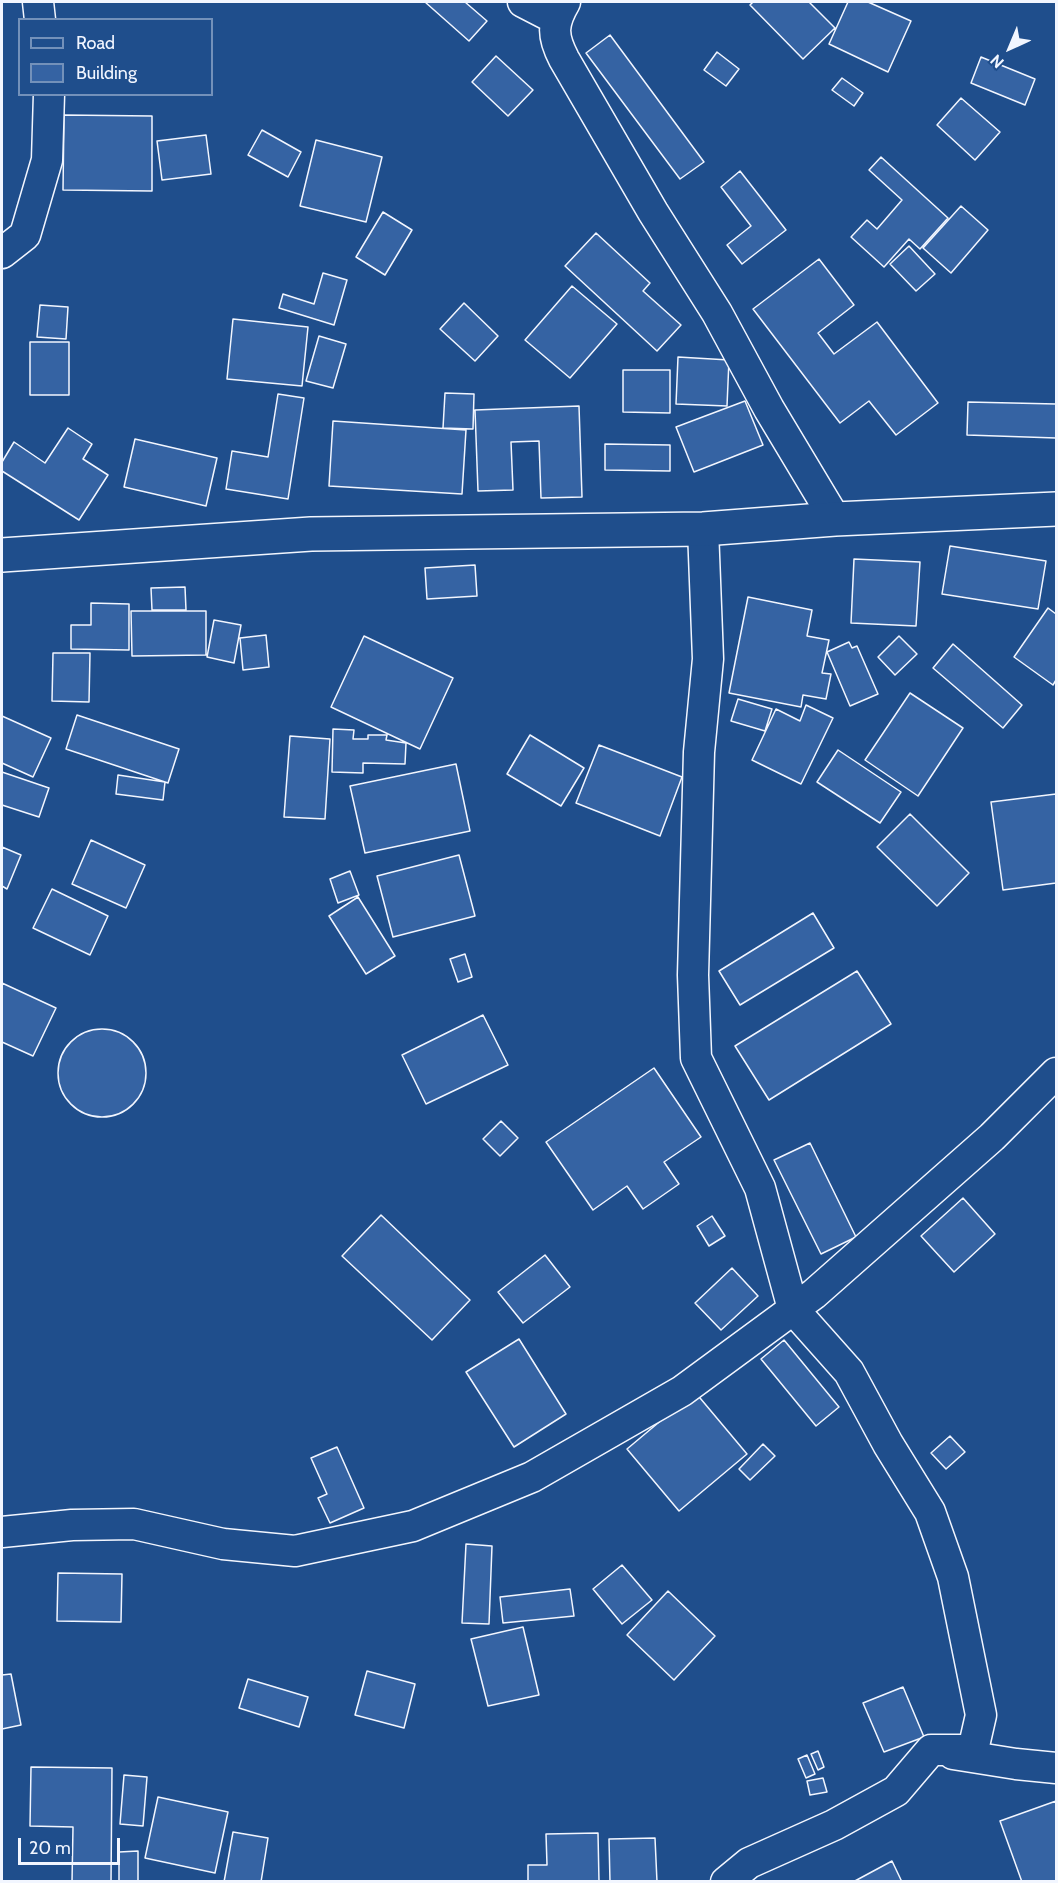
<!DOCTYPE html>
<html>
<head>
<meta charset="utf-8">
<style>
  body { margin:0 }
  #map { position:relative; width:1058px; height:1883px; overflow:hidden; background:#1f4e8c; font-family:Cabin,sans-serif }
  canvas { display:block }
  .frame { position:absolute; inset:0; border:3px solid #f2f6ff; pointer-events:none }
  .legend { position:absolute; left:18px; top:18px; width:195px; height:78px; box-sizing:border-box; background:#1f4e8c; border:2px solid #7391ba; margin:0; padding:8px 10px; list-style:none; font-size:18px; color:#f2f6ff }
  .legend li { display:flex; align-items:center; gap:12px; height:30px }
  .legend b { width:30px; border:2px solid #7391ba }
  .north { position:absolute; left:980px; top:18px; width:60px; height:60px; -webkit-text-stroke:4px #1f4e8c; paint-order:stroke; rotate:224deg; font-size:16px; font-weight:700; line-height:24px; text-align:center; color:#f2f6ff }
  .north::after { content:''; display:block; margin:auto; width:21px; height:27px; background:#f2f6ff; clip-path:polygon(50% 0,100% 100%,50% 72%,0 100%) }
  .scale { position:absolute; left:18px; top:1838px; width:102px; height:27px; box-sizing:border-box; border:3px solid #f2f6ff; border-top:0; padding-left:8px; font-size:18px; line-height:21px; white-space:nowrap; color:#f2f6ff; -webkit-text-stroke:4px #1f4e8c; paint-order:stroke }
</style>
</head>
<body>
<div id="map">
<canvas width="1058" height="1883"></canvas>
<div class="frame"></div>
<ul class="legend">
<li><b style="height:8px;background:#1f4e8c"></b>Road</li>
<li><b style="height:16px;background:#3563a3"></b>Building</li>
</ul>
<div class="north">N</div>
<div class="scale">20 m</div>
</div>
<script>
const ctx = document.querySelector('canvas').getContext('2d');
ctx.lineJoin = 'round';
function fill(path, color) { ctx.fillStyle = color; ctx.fill(path, 'evenodd'); }
function trace(path, color, width, dash) { ctx.strokeStyle = color; ctx.lineWidth = width; ctx.lineCap = dash ? 'butt' : 'round'; ctx.setLineDash(dash || []); ctx.stroke(path); }
const building = new Path2D(`
  M 425,2 L 465,2 L 487,21 L 469,41 Z
  M 753,2 L 809,2 L 835,28 L 803,59 L 750,5 Z
  M 848,2 L 868,2 L 911,21 L 888,72 L 829,44 Z
  M 610,35 L 704,162 L 680,179 L 586,53 Z
  M 717,52 L 739,69 L 726,86 L 704,70 Z
  M 496,56 L 533,90 L 508,116 L 472,82 Z
  M 981,57 L 1035,79 L 1025,105 L 971,83 Z
  M 842,78 L 863,93 L 854,106 L 832,90 Z
  M 961,98 L 1000,132 L 975,160 L 937,125 Z
  M 64,115 L 152,116 L 152,191 L 63,190 Z
  M 262,130 L 301,152 L 288,177 L 248,155 Z
  M 206,135 L 211,174 L 162,180 L 157,141 Z
  M 316,140 L 382,157 L 366,222 L 300,206 Z
  M 881,157 L 948,218 L 920,249 L 909,239 L 884,267 L 851,237 L 867,220 L 877,229 L 902,200 L 869,170 Z
  M 740,171 L 786,230 L 742,264 L 727,245 L 751,226 L 721,187 Z
  M 961,206 L 988,230 L 951,273 L 923,248 Z
  M 383,212 L 412,230 L 385,275 L 356,257 Z
  M 596,233 L 650,283 L 643,291 L 681,325 L 657,351 L 565,266 Z
  M 909,246 L 935,274 L 916,291 L 890,264 Z
  M 819,259 L 854,305 L 818,333 L 834,354 L 877,322 L 938,403 L 896,435 L 869,401 L 840,423 L 753,309 Z
  M 323,273 L 347,280 L 334,325 L 279,308 L 283,294 L 314,304 Z
  M 572,286 L 617,324 L 570,378 L 525,340 Z
  M 464,303 L 498,336 L 475,361 L 440,329 Z
  M 40,305 L 68,307 L 66,339 L 37,337 Z
  M 233,319 L 308,327 L 302,386 L 227,379 Z
  M 319,336 L 346,344 L 333,388 L 306,381 Z
  M 30,342 L 69,342 L 69,395 L 30,395 Z
  M 678,357 L 729,360 L 727,406 L 676,404 Z
  M 623,370 L 670,370 L 670,413 L 623,412 Z
  M 445,393 L 474,394 L 473,429 L 443,428 Z
  M 278,394 L 304,398 L 288,499 L 226,489 L 232,451 L 268,457 Z
  M 745,401 L 763,445 L 694,472 L 676,427 Z
  M 968,402 L 1056,404 L 1056,438 L 967,435 Z
  M 579,406 L 582,497 L 541,498 L 539,441 L 511,442 L 513,490 L 478,491 L 475,410 Z
  M 333,421 L 466,430 L 462,494 L 329,486 Z
  M 68,428 L 92,444 L 83,459 L 108,475 L 79,520 L 2,471 L 2,462 L 14,442 L 45,463 Z
  M 135,439 L 217,458 L 206,506 L 124,487 Z
  M 605,444 L 670,445 L 670,471 L 605,470 Z
  M 950,546 L 1046,561 L 1038,609 L 942,594 Z
  M 854,559 L 920,562 L 916,626 L 851,623 Z
  M 475,565 L 477,596 L 427,599 L 425,568 Z
  M 185,587 L 186,610 L 152,610 L 151,588 Z
  M 748,597 L 812,610 L 807,636 L 829,640 L 822,673 L 831,674 L 826,699 L 803,695 L 801,707 L 729,693 Z
  M 91,603 L 129,604 L 129,650 L 71,649 L 71,625 L 91,625 Z
  M 1048,608 L 1056,614 L 1056,680 L 1053,685 L 1014,657 Z
  M 131,611 L 206,611 L 206,655 L 132,656 Z
  M 214,620 L 241,625 L 234,663 L 207,657 Z
  M 266,635 L 269,667 L 243,670 L 240,638 Z
  M 364,636 L 453,678 L 420,749 L 331,707 Z
  M 899,636 L 917,654 L 895,675 L 878,657 Z
  M 849,642 L 852,648 L 857,646 L 878,694 L 850,706 L 827,652 Z
  M 953,644 L 1022,705 L 1003,728 L 933,668 Z
  M 53,653 L 90,653 L 89,702 L 52,701 Z
  M 910,693 L 963,728 L 918,796 L 865,760 Z
  M 738,699 L 772,709 L 765,731 L 731,721 Z
  M 806,705 L 833,718 L 801,784 L 752,760 L 776,709 L 800,721 Z
  M 77,715 L 179,749 L 168,783 L 66,749 Z
  M 2,716 L 51,738 L 33,777 L 2,763 Z
  M 333,729 L 354,730 L 353,739 L 368,739 L 368,735 L 387,735 L 386,740 L 406,743 L 405,764 L 363,763 L 363,773 L 332,772 Z
  M 530,735 L 584,768 L 561,806 L 507,774 Z
  M 290,736 L 330,739 L 325,819 L 284,817 Z
  M 599,745 L 682,777 L 660,836 L 576,803 Z
  M 838,750 L 901,792 L 880,823 L 817,782 Z
  M 456,764 L 470,831 L 365,853 L 350,786 Z
  M 2,772 L 49,788 L 39,817 L 2,805 Z
  M 118,775 L 165,782 L 163,800 L 116,794 Z
  M 1056,794 L 1056,883 L 1003,890 L 991,802 Z
  M 910,814 L 969,873 L 937,906 L 877,847 Z
  M 91,840 L 145,865 L 126,908 L 72,884 Z
  M 2,847 L 21,855 L 7,889 L 2,886 Z
  M 459,855 L 475,916 L 393,937 L 377,876 Z
  M 350,871 L 359,895 L 338,903 L 330,879 Z
  M 52,889 L 108,916 L 90,955 L 33,928 Z
  M 358,897 L 395,956 L 366,974 L 329,916 Z
  M 813,913 L 834,948 L 740,1005 L 719,971 Z
  M 465,954 L 472,977 L 458,982 L 450,959 Z
  M 857,971 L 891,1024 L 769,1100 L 735,1046 Z
  M 2,983 L 56,1008 L 33,1056 L 2,1042 Z
  M 483,1015 L 508,1065 L 426,1104 L 402,1055 Z
  M58 1073a44 44 0 1 1 88 0a44 44 0 1 1-88 0Z
  M 654,1068 L 701,1137 L 664,1162 L 679,1184 L 643,1209 L 627,1186 L 593,1210 L 546,1142 Z
  M 501,1121 L 518,1138 L 500,1156 L 483,1139 Z
  M 810,1143 L 856,1237 L 821,1254 L 774,1160 Z
  M 963,1198 L 995,1234 L 954,1272 L 921,1236 Z
  M 381,1215 L 470,1300 L 432,1340 L 342,1256 Z
  M 712,1216 L 725,1236 L 709,1246 L 697,1226 Z
  M 545,1255 L 570,1287 L 523,1323 L 498,1292 Z
  M 732,1268 L 758,1296 L 721,1330 L 695,1303 Z
  M 519,1339 L 566,1414 L 514,1447 L 466,1372 Z
  M 784,1340 L 839,1407 L 816,1426 L 761,1359 Z
  M 695,1392 L 747,1454 L 679,1511 L 627,1449 Z
  M 950,1436 L 965,1452 L 946,1469 L 931,1453 Z
  M 763,1444 L 775,1456 L 750,1480 L 739,1469 Z
  M 337,1447 L 364,1508 L 330,1523 L 318,1498 L 327,1494 L 311,1458 Z
  M 466,1544 L 492,1546 L 489,1624 L 462,1623 Z
  M 622,1565 L 652,1600 L 622,1624 L 593,1589 Z
  M 58,1573 L 122,1574 L 121,1622 L 57,1621 Z
  M 570,1589 L 574,1616 L 503,1623 L 500,1597 Z
  M 668,1591 L 715,1636 L 674,1680 L 627,1635 Z
  M 523,1627 L 539,1695 L 488,1706 L 471,1639 Z
  M 367,1671 L 415,1684 L 404,1728 L 355,1715 Z
  M 11,1674 L 21,1725 L 2,1729 L 2,1675 Z
  M 248,1679 L 308,1697 L 299,1727 L 239,1708 Z
  M 903,1687 L 924,1737 L 884,1752 L 863,1703 Z
  M 818,1751 L 824,1767 L 818,1770 L 811,1754 Z
  M 807,1755 L 815,1774 L 806,1778 L 798,1759 Z
  M 31,1767 L 112,1768 L 111,1882 L 72,1882 L 73,1827 L 30,1826 Z
  M 124,1775 L 147,1777 L 143,1826 L 120,1824 Z
  M 823,1778 L 827,1792 L 810,1795 L 807,1781 Z
  M 158,1797 L 228,1812 L 215,1873 L 145,1858 Z
  M 1056,1801 L 1056,1882 L 1022,1882 L 1000,1821 Z
  M 233,1832 L 268,1838 L 261,1882 L 224,1882 Z
  M 598,1833 L 599,1882 L 528,1882 L 528,1865 L 547,1865 L 546,1834 Z
  M 655,1838 L 657,1882 L 610,1882 L 609,1839 Z
  M 138,1851 L 138,1882 L 119,1882 L 119,1852 Z
  M 892,1861 L 902,1882 L 853,1882 Z`);
const minor = new Path2D(`
  M 38,2 L 40,20
  M 523,2 L 556,19
  M 565,2 C 552,24 552,36 564,59 L 653,212 L 717,313 L 769,409 L 835,519
  M 2,253 L 25,235 L 47,160 L 49,94
  M 703,529 L 708,659 L 699,752 L 693,975 L 696,1058 L 760,1188 L 793,1309 L 849,1372 L 888,1444 L 930,1512 L 953,1577 L 981,1715 L 973,1750 L 931,1750 L 896,1791 L 834,1825 L 749,1863 L 726,1882
  M 2,1532 L 72,1525 L 134,1524 L 223,1544 L 295,1551 L 413,1526 L 532,1477 L 682,1391 L 814,1294 L 992,1137 L 1056,1073
  M 953,1754 L 1016,1764 L 1056,1768`);
const secondary = new Path2D(`
  M 2,555 L 311,534 L 703,529 L 835,519 L 1056,509`);
fill(building, '#3563a3');
trace(building, '#f2f6ff', 1.5);
trace(minor, '#f2f6ff', 33);
trace(secondary, '#f2f6ff', 36);
trace(minor, '#1f4e8c', 30);
trace(secondary, '#1f4e8c', 33);
</script>
</body>
</html>
